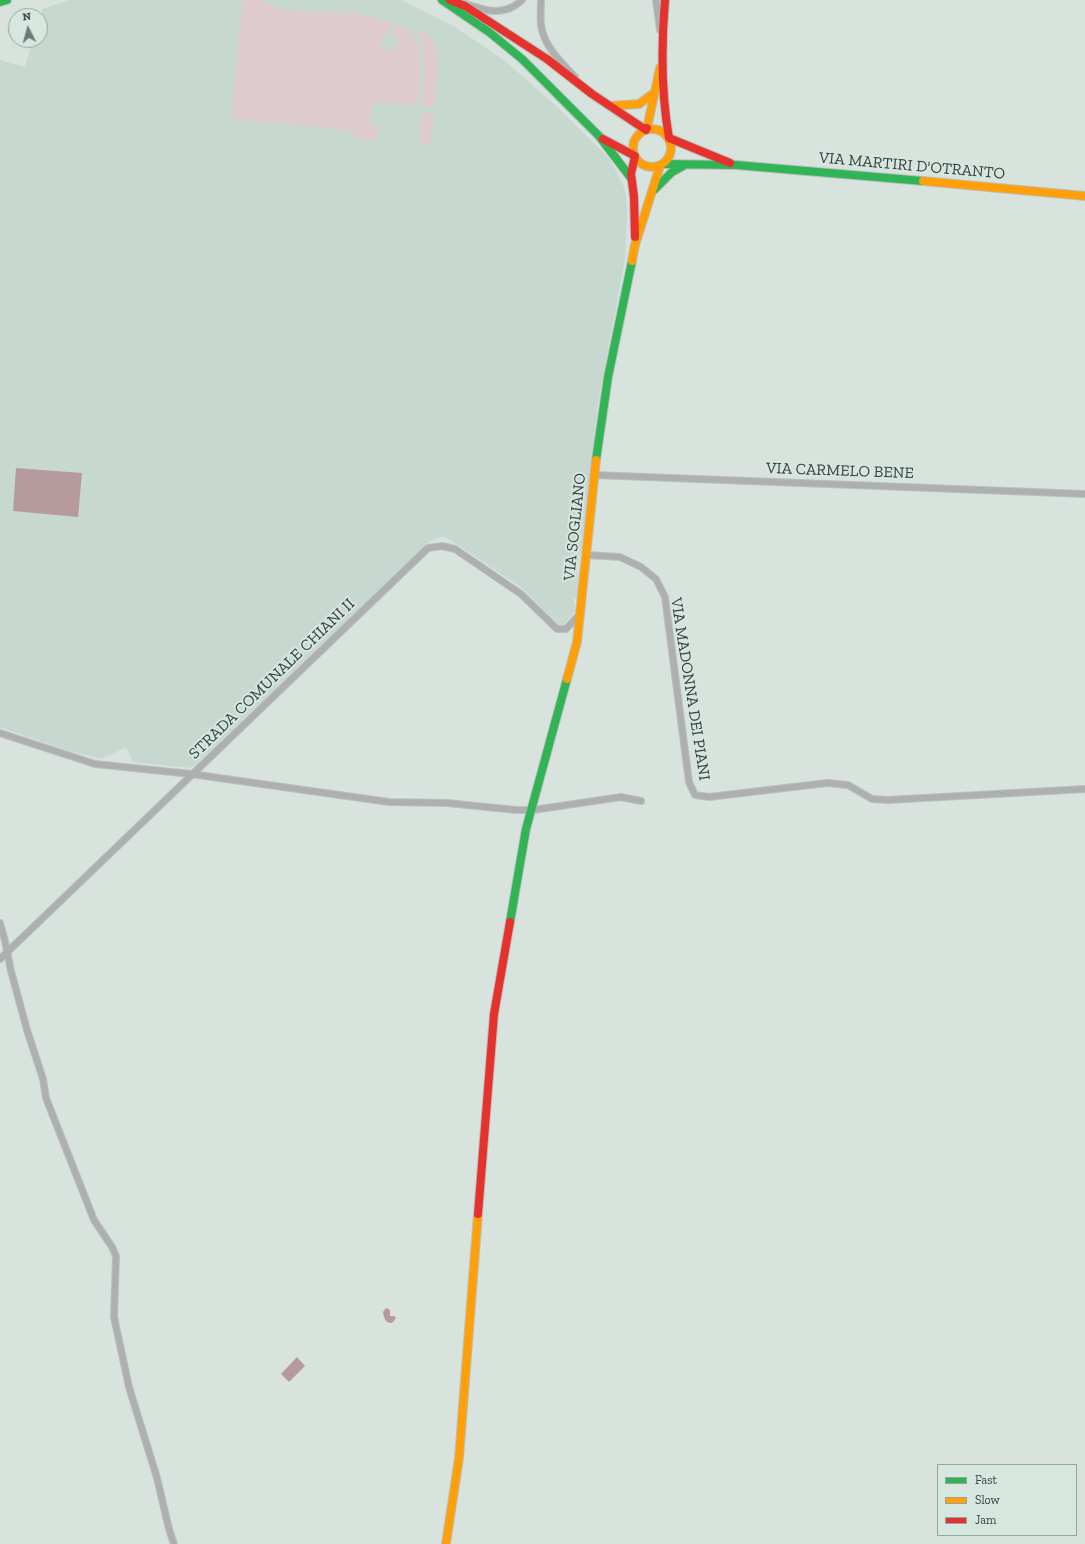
<!DOCTYPE html>
<html>
<head>
<meta charset="utf-8">
<style>
  body { margin:0 }
  #map { position:relative; width:1085px; height:1544px; overflow:hidden; background:#d9e3de; font-family:"Zilla Slab",serif }
  canvas { display:block }
  .legend { position:absolute; left:937px; top:1464px; width:140px; height:72px; box-sizing:border-box; background:#d5e7df; border:1px solid #96a49e; margin:0; padding:5px 7px; list-style:none; font-size:12px; color:#383f3c }
  .legend li { display:flex; align-items:center; gap:8px; height:20px }
  .legend b { width:20px; border:1px solid #96a49e }
  .north { position:absolute; left:8px; top:8px; width:40px; height:40px; box-sizing:border-box; background:#d5e7df; border:1px solid #96a49e; border-radius:50%; rotate:354deg; font-size:11px; font-weight:700; line-height:16px; text-align:center; color:#383f3c }
  .north::after { content:''; display:block; margin:auto; width:14px; height:18px; background:#707875; clip-path:polygon(50% 0,100% 100%,50% 72%,0 100%) }
</style>
</head>
<body>
<div id="map">
<canvas width="1085" height="1544"></canvas>
<ul class="legend">
<li><b style="height:5px;background:#30b455"></b>Fast</li>
<li><b style="height:5px;background:#ff9f0a"></b>Slow</li>
<li><b style="height:5px;background:#e5322d"></b>Jam</li>
</ul>
<div class="north">N</div>
</div>
<script>
const ctx = document.querySelector('canvas').getContext('2d');
ctx.lineJoin = 'round';
function fill(path, color) { ctx.fillStyle = color; ctx.fill(path, 'evenodd'); }
function trace(path, color, width, dash) { ctx.strokeStyle = color; ctx.lineWidth = width; ctx.lineCap = dash ? 'butt' : 'round'; ctx.setLineDash(dash || []); ctx.stroke(path); }
function write(font, color, halo, rows, align = 'center') {
  ctx.font = font + ' "Zilla Slab",serif'; ctx.lineWidth = 4; ctx.setLineDash([]); ctx.textBaseline = 'middle'; ctx.strokeStyle = halo; ctx.fillStyle = color; for (const [text, x, y, turn = 0] of rows) {
    ctx.save(); ctx.translate(x, y); ctx.rotate((+turn || 0) * Math.PI / 180); ctx.textAlign = isNaN(turn) ? turn : align; if (halo) ctx.strokeText(text, 0, 0); ctx.fillText(text, 0, 0); ctx.restore();
  }
}
const built = new Path2D(`
  M 69,0 L 401,0 L 454,26 L 505,61 L 553,103 L 606,155 L 613,165 L 624,187 L 626,196 L 627,216 L 625,260 L 598,403 L 582,548 L 577,570 L 579,576 L 577,598 L 574,599 L 575,612 L 563,625 L 559,625 L 521,587 L 450,540 L 445,537 L 440,537 L 429,542 L 194,766 L 189,768 L 133,762 L 126,747 L 102,759 L 66,750 L 0,727 L 0,60 L 25,67 L 33,40 L 40,40 L 40,17 L 42,9 Z`);
const green = new Path2D(`
  M 243,0 L 261,0 L 272,6 L 295,11 L 353,13 L 393,22 L 390,34 L 384,36 L 380,42 L 382,46 L 387,51 C 394,51 398,47 397,39 L 393,34 L 396,23 C 423,34 422,55 420,81 C 419,88 420,98 417,105 L 377,103 L 376,106 L 372,105 L 370,125 L 379,126 L 378,141 L 353,139 L 353,131 L 230,119 Z
  M 420,30 C 446,37 437,84 435,103 L 431,107 L 423,106 L 422,103 C 424,79 428,56 418,34 Z
  M 425,112 L 432,113 L 434,117 L 431,141 L 431,143 L 427,145 L 421,144 L 419,140 L 421,116 Z`);
const water = new Path2D(`
  M 16,468 L 82,473 L 78,517 L 13,511 Z
  M 386,1308 L 390,1310 L 390,1316 L 394,1316 L 396,1318 L 392,1323 C 385,1323 384,1318 383,1312 Z
  M 297,1357 L 305,1366 L 289,1382 L 281,1374 Z`);
const street = new Path2D(`
  M 541,0 C 541,8 540,17 541,25 C 544,47 561,62 575,77
  M 656,0 L 660,30
  M 466,4 C 486,11 504,17 522,0
  M 594,475 L 1085,494
  M 587,555 L 620,557 L 641,567 L 656,579 L 665,597 L 689,782 L 695,795 L 709,797 L 827,783 L 848,785 L 872,799 L 888,800 L 1085,789
  M 0,733 L 95,764 L 191,774 L 389,802 L 447,803 L 516,810 L 533,810 L 621,797 L 641,801
  M 0,923 L 5,941 L 11,971 L 27,1030 L 43,1079 L 46,1098 L 94,1220 L 112,1247 L 116,1256 L 114,1317 L 129,1387 L 157,1478 L 169,1529 L 174,1544
  M 0,959 L 428,548 L 442,546 L 455,549 L 521,594 L 557,629 L 566,629 L 580,614`);
const fast = new Path2D(`
  M 442,0 L 489,32 L 522,59 L 599,136 L 631,178
  M 0,2 L 7,0
  M 663,164 L 736,165 L 923,181
  M 654,190 L 672,172 L 683,166
  M 596,460 L 608,377 L 632,261
  M 510,922 L 526,829 L 567,679`);
const slow = new Path2D(`
  M 610,106 L 639,104 L 654,93
  M 647,128 L 660,68
  M633 148a19 19 0 1 1 38 0a19 19 0 1 1-38 0Z
  M 923,181 L 1085,196
  M 632,261 L 635,245 L 660,166
  M 567,679 L 577,642 L 596,460
  M 446,1544 L 459,1458 L 478,1214`);
const jam = new Path2D(`
  M 450,0 L 465,6 L 547,59 L 592,94 L 646,130 L 647,128
  M 665,0 C 661,47 661,92 669,138 L 730,163
  M 603,139 L 635,156 L 631,174 L 634,197 L 635,237
  M 478,1214 L 494,1014 L 510,922`);
const streetNames = [
  ["VIA MARTIRI D'OTRANTO",912,166,5],
  ["VIA CARMELO BENE",840,471,2],
  ["VIA SOGLIANO",575,527,-84],
  ["STRADA COMUNALE CHIANI II",272,679,-44],
  ["VIA MADONNA DEI PIANI",690,689,81]
];
fill(built, '#c6d8d0');
fill(green, '#decbcd');
fill(water, '#b79a9e');
trace(street, '#bac1be', 8);
trace(fast, '#bac1be', 10);
trace(slow, '#bac1be', 10);
trace(jam, '#bac1be', 10);
trace(street, '#adb0ae', 6);
trace(fast, '#30b455', 8);
trace(slow, '#ff9f0a', 8);
trace(jam, '#e5322d', 8);
write('16px', '#383f3c', '#d5e7df', streetNames);
</script>
</body>
</html>
